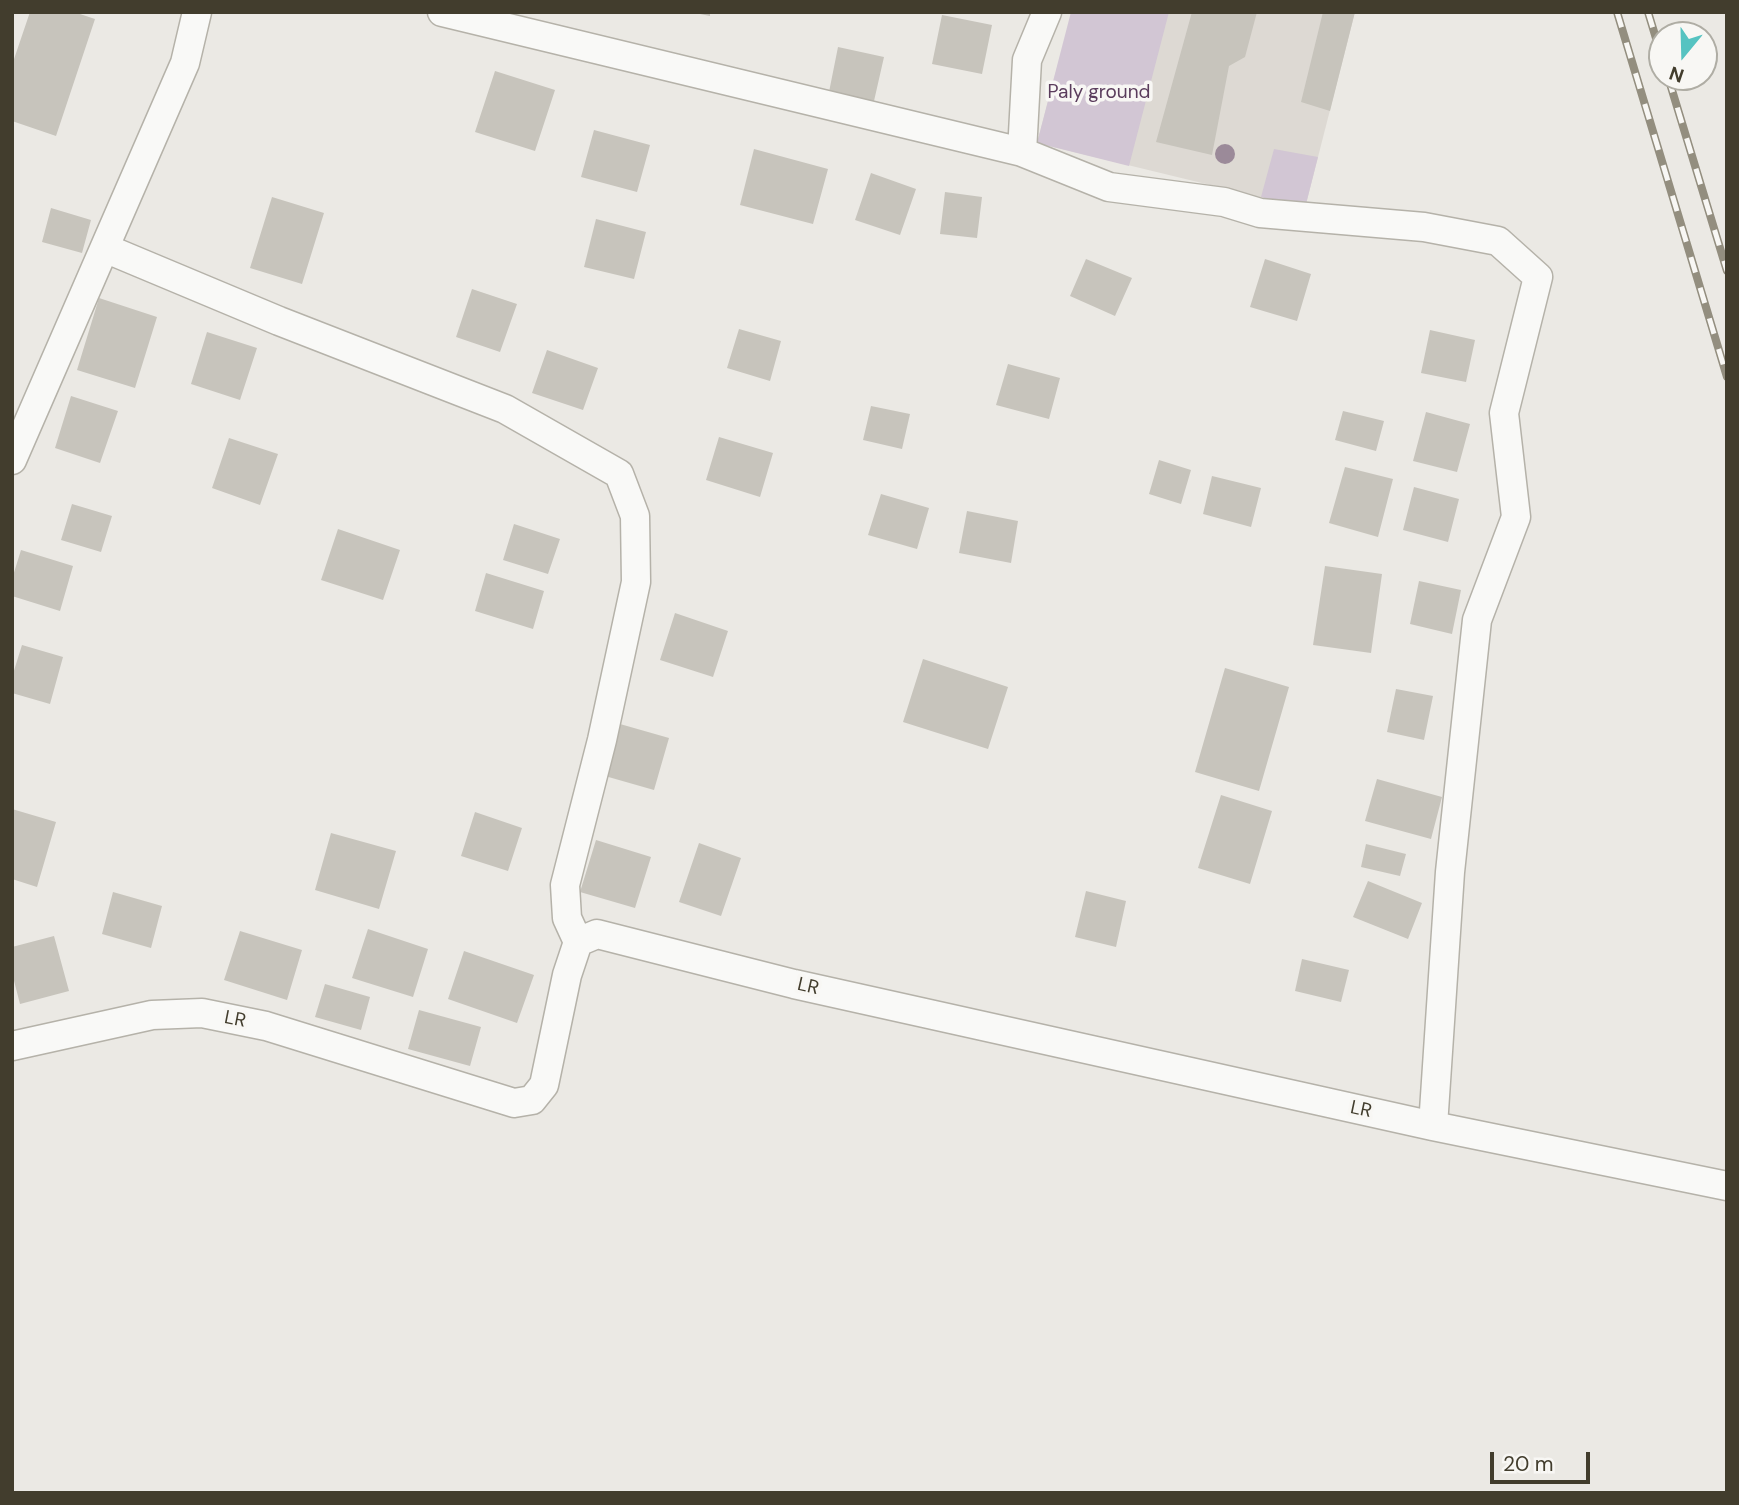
<!DOCTYPE html>
<html>
<head>
<meta charset="utf-8">
<style>
  body { margin:0 }
  #map { position:relative; width:1739px; height:1505px; overflow:hidden; background:#ebe9e4; font-family:"DM Sans",sans-serif }
  canvas { display:block }
  .frame { position:absolute; inset:0; border:14px solid #423d2d; pointer-events:none }
  .north { position:absolute; left:1648px; top:21px; width:70px; height:70px; box-sizing:border-box; background:#f8f7f4; border:2px solid #afada4; border-radius:50%; rotate:199deg; font-size:19px; font-weight:700; line-height:28px; text-align:center; color:#423d2d }
  .north::after { content:''; display:block; margin:auto; width:24px; height:32px; background:#56c3c1; clip-path:polygon(50% 0,100% 100%,50% 72%,0 100%) }
  .scale { position:absolute; left:1490px; top:1452px; width:100px; height:32px; box-sizing:border-box; border:4px solid #423d2d; border-top:0; padding-left:9px; font-size:21px; line-height:24px; white-space:nowrap; color:#423d2d; -webkit-text-stroke:5px #f8f7f4; paint-order:stroke }
</style>
</head>
<body>
<div id="map">
<canvas width="1739" height="1505"></canvas>
<div class="frame"></div>
<div class="north">N</div>
<div class="scale">20 m</div>
</div>
<script>
const ctx = document.querySelector('canvas').getContext('2d');
ctx.lineJoin = 'round';
function fill(path, color) { ctx.fillStyle = color; ctx.fill(path, 'evenodd'); }
function trace(path, color, width, dash) { ctx.strokeStyle = color; ctx.lineWidth = width; ctx.lineCap = dash ? 'butt' : 'round'; ctx.setLineDash(dash || []); ctx.stroke(path); }
function write(font, color, halo, rows, align = 'center') {
  ctx.font = font + ' "DM Sans",sans-serif'; ctx.lineWidth = 7; ctx.setLineDash([]); ctx.textBaseline = 'middle'; ctx.strokeStyle = halo; ctx.fillStyle = color; for (const [text, x, y, turn = 0] of rows) {
    ctx.save(); ctx.translate(x, y); ctx.rotate((+turn || 0) * Math.PI / 180); ctx.textAlign = isNaN(turn) ? turn : align; if (halo) ctx.strokeText(text, 0, 0); ctx.fillText(text, 0, 0); ctx.restore();
  }
}
const built = new Path2D(`
  M 1072,12 L 1355,12 L 1305,208 L 1037,143 Z`);
const green = new Path2D(`
  M 1071,12 L 1169,12 L 1129,166 L 1037,143 Z
  M 1274,149 L 1318,157 L 1305,208 L 1261,197 Z`);
const building = new Path2D(`
  M 30,12 L 74,12 L 95,19 L 56,136 L 12,121 L 12,65 Z
  M 690,12 L 710,12 L 710,16 Z
  M 1192,12 L 1257,12 L 1245,57 L 1229,66 L 1212,155 L 1156,142 Z
  M 1323,12 L 1355,12 L 1330,111 L 1301,102 Z
  M 942,15 L 992,25 L 982,74 L 932,64 Z
  M 838,47 L 884,57 L 874,101 L 829,92 Z
  M 495,71 L 555,90 L 535,151 L 475,132 Z
  M 594,130 L 650,145 L 637,192 L 581,177 Z
  M 754,149 L 828,169 L 813,224 L 740,205 Z
  M 871,173 L 916,189 L 900,235 L 855,220 Z
  M 945,192 L 982,197 L 977,238 L 940,234 Z
  M 272,197 L 324,213 L 302,284 L 250,268 Z
  M 51,208 L 91,220 L 82,253 L 42,242 Z
  M 596,219 L 646,232 L 634,279 L 584,267 Z
  M 1086,259 L 1132,278 L 1115,316 L 1070,296 Z
  M 1265,259 L 1311,274 L 1297,321 L 1250,307 Z
  M 472,289 L 517,304 L 500,352 L 456,337 Z
  M 99,298 L 157,317 L 135,388 L 77,370 Z
  M 739,329 L 781,341 L 770,381 L 727,368 Z
  M 1430,330 L 1475,340 L 1466,382 L 1421,373 Z
  M 207,332 L 257,348 L 240,400 L 191,384 Z
  M 547,350 L 598,368 L 583,410 L 532,393 Z
  M 1008,364 L 1060,378 L 1049,419 L 996,405 Z
  M 71,396 L 118,411 L 100,463 L 55,448 Z
  M 871,406 L 910,414 L 902,449 L 863,440 Z
  M 1343,411 L 1384,421 L 1376,451 L 1335,440 Z
  M 1426,412 L 1470,424 L 1457,472 L 1413,461 Z
  M 719,437 L 773,453 L 760,497 L 706,480 Z
  M 229,438 L 278,454 L 260,505 L 212,488 Z
  M 1159,460 L 1191,470 L 1181,504 L 1149,494 Z
  M 1345,467 L 1393,479 L 1378,537 L 1329,523 Z
  M 1212,476 L 1261,488 L 1251,527 L 1203,514 Z
  M 1414,487 L 1459,499 L 1448,542 L 1403,530 Z
  M 881,494 L 929,508 L 917,549 L 868,535 Z
  M 72,504 L 112,516 L 101,552 L 61,540 Z
  M 967,511 L 1018,521 L 1011,563 L 959,553 Z
  M 514,524 L 560,539 L 548,574 L 503,560 Z
  M 338,529 L 400,550 L 383,600 L 321,580 Z
  M 21,550 L 73,566 L 60,611 L 12,596 L 12,579 Z
  M 1325,566 L 1382,574 L 1371,653 L 1313,645 Z
  M 486,573 L 544,591 L 533,629 L 475,611 Z
  M 1419,581 L 1461,590 L 1452,634 L 1410,624 Z
  M 675,613 L 728,631 L 713,677 L 660,660 Z
  M 22,645 L 63,657 L 50,704 L 12,693 L 12,677 Z
  M 923,659 L 1008,687 L 988,749 L 903,722 Z
  M 1225,668 L 1289,687 L 1259,791 L 1195,772 Z
  M 1396,689 L 1433,696 L 1424,740 L 1387,732 Z
  M 620,724 L 669,738 L 654,790 L 605,776 Z
  M 1377,779 L 1442,797 L 1431,839 L 1365,821 Z
  M 1221,795 L 1272,811 L 1250,884 L 1198,868 Z
  M 12,809 L 56,822 L 37,887 L 12,879 Z
  M 475,812 L 522,828 L 508,871 L 461,856 Z
  M 331,833 L 396,851 L 379,909 L 315,890 Z
  M 596,840 L 651,857 L 635,908 L 580,892 Z
  M 699,843 L 741,858 L 721,916 L 679,902 Z
  M 1366,844 L 1406,854 L 1400,876 L 1361,867 Z
  M 1368,881 L 1422,903 L 1408,939 L 1353,917 Z
  M 1086,891 L 1126,901 L 1116,947 L 1075,937 Z
  M 113,892 L 162,906 L 151,948 L 102,934 Z
  M 368,929 L 428,949 L 413,997 L 352,978 Z
  M 240,931 L 302,950 L 287,1000 L 224,980 Z
  M 54,936 L 69,991 L 20,1004 L 12,973 L 12,947 Z
  M 464,951 L 534,975 L 517,1023 L 448,999 Z
  M 1302,959 L 1349,970 L 1341,1002 L 1295,991 Z
  M 325,984 L 370,997 L 361,1030 L 315,1017 Z
  M 419,1010 L 481,1027 L 470,1066 L 408,1049 Z`);
const street = new Path2D(`
  M 442,12 L 1022,152
  M 1047,12 L 1027,60 L 1022,152 L 1109,187 L 1224,202 L 1260,213 L 1424,227 L 1498,241 L 1538,277 L 1504,413 L 1516,517 L 1477,620 L 1450,872 L 1433,1126
  M 107,249 L 279,321 L 505,409 L 619,474 L 635,516 L 636,582 L 602,740 L 565,885 L 567,918 L 578,942
  M 12,460 L 185,63 L 197,12
  M 12,1046 L 152,1015 L 202,1013 L 266,1026 L 514,1103 L 532,1100 L 544,1085 L 567,975 L 578,942 L 597,934 L 794,984 L 1433,1126 L 1727,1186`);
const rail = new Path2D(`
  M 1617,12 L 1727,377
  M 1648,12 L 1662,58
  M 1668,77 L 1727,271`);
const trees = [
  [1225,154]
];
const parkNames = [
  ["Paly ground",1099,93]
];
const streetNames = [
  ["LR",808,987,13],
  ["LR",235,1020,11],
  ["LR",1361,1110,12]
];
fill(built, '#ddd9d3');
fill(green, '#d2c6d4');
fill(building, '#c7c4bc');
trace(street, '#b5b2a9', 31);
trace(street, '#f9f9f7', 28);
trace(rail, '#938e7f', 8);
trace(rail, '#f8f7f4', 5, [16]);
ctx.fillStyle = '#9b8a99';
for (const [x, y] of trees) { ctx.beginPath(); ctx.arc(x, y, 10, 0, 2 * Math.PI); ctx.fill(); }
write('19px', '#5a3c5c', '#f8f7f4', parkNames);
write('19px', '#423d2d', '#f8f7f4', streetNames);
</script>
</body>
</html>
